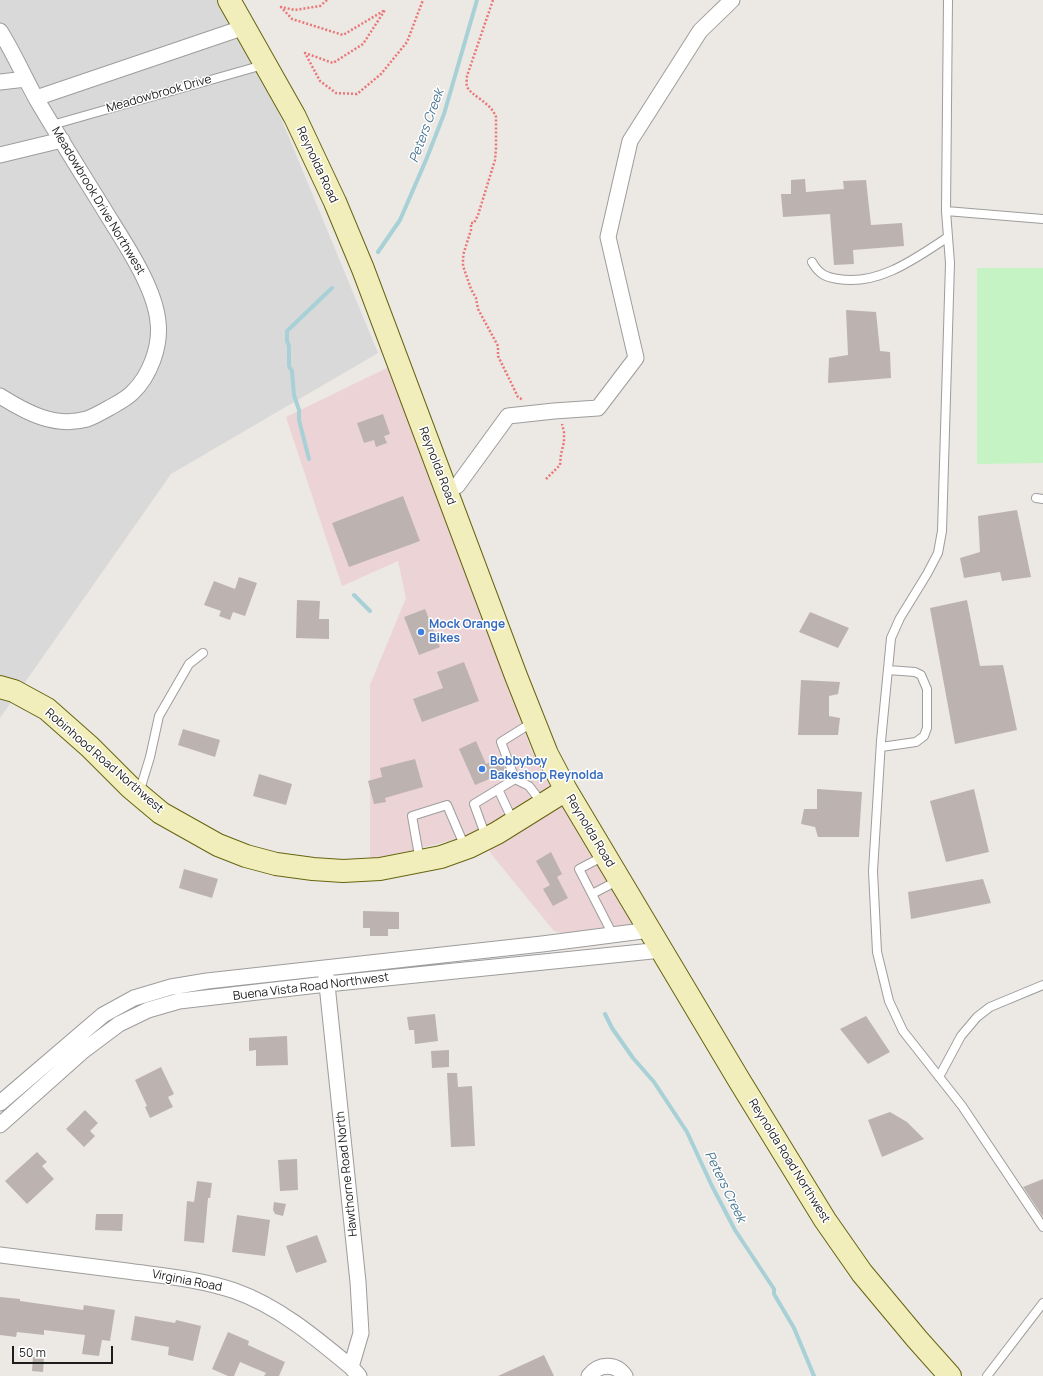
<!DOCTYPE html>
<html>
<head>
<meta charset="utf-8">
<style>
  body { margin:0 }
  #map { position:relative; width:1043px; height:1376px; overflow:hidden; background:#ece8e3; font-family:Manrope,sans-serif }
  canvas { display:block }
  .scale { position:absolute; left:12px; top:1346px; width:101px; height:18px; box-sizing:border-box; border:2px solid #1c1c1c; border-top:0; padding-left:5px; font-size:12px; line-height:14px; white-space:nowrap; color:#1c1c1c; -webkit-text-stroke:3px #fff; paint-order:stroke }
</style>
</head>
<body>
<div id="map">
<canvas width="1043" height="1376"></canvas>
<div class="scale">50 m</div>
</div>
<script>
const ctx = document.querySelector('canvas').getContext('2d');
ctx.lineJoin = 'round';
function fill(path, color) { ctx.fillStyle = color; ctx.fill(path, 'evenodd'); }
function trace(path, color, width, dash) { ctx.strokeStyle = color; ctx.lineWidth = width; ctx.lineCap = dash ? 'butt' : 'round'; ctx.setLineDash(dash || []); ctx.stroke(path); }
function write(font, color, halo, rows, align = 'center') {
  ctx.font = font + ' Manrope,sans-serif'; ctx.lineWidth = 3; ctx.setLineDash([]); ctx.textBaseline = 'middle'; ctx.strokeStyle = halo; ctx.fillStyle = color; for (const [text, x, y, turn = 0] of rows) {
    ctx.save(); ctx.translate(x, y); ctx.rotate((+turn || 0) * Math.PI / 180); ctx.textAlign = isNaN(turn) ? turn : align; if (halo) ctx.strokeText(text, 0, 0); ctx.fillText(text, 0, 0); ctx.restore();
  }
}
const residential = new Path2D(`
  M 0,0 L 220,0 L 252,48 L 378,353 L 171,474 L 0,718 Z`);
const commercial = new Path2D(`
  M 395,364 L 532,752 L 639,933 L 607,944 L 554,931 L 492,855 L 479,834 L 370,860 L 370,685 L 406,598 L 398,561 L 342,586 L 286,417 Z`);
const park = new Path2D(`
  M 977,268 L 1043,268 L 1043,463 L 977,464 Z`);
const stream = new Path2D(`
  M 378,252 L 400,220 L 426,160 L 444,114 L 477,0
  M 309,459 L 299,420 L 299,410 L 294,395 L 292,371 L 289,366 L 289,346 L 287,341 L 287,331 L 332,288
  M 354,595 L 370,611
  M 605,1014 L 612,1028 L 633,1058 L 654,1082 L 687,1132 L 712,1186 L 735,1230 L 774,1289 L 774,1294 L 794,1328 L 814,1376`);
const building = new Path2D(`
  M 805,179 L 806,192 L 844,189 L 843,181 L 866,180 L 871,225 L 902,223 L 904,246 L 853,250 L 854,264 L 834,265 L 830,214 L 783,217 L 781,194 L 791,194 L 791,180 Z
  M 846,310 L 876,312 L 880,351 L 890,352 L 891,378 L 828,383 L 829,358 L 848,355 Z
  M 383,414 L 390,434 L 384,436 L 387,443 L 376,447 L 374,440 L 364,443 L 357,423 Z
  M 403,496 L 420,541 L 349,567 L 332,523 Z
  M 1017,510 L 1031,577 L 1002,581 L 1000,572 L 964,578 L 960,558 L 980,552 L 978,516 Z
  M 239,577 L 257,583 L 245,616 L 233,612 L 230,620 L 219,616 L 221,611 L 204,605 L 214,581 L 235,589 Z
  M 297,600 L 320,601 L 319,619 L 329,619 L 329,639 L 296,638 Z
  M 967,600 L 980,666 L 1003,665 L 1017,730 L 955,744 L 930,608 Z
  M 425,609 L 440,647 L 419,655 L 404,617 Z
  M 810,612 L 849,628 L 838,648 L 799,632 Z
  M 464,662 L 479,701 L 422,722 L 413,699 L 443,688 L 437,672 Z
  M 801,680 L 840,682 L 838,694 L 829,696 L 829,716 L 840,718 L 838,735 L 798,735 Z
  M 183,729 L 220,740 L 215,757 L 178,745 Z
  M 476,741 L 486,764 L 501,757 L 506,772 L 475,785 L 459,749 Z
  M 415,759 L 423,787 L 385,798 L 386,802 L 374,804 L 368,781 L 382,777 L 380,768 Z
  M 259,774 L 292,784 L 286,805 L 253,796 Z
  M 817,789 L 862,792 L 859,837 L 818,837 L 815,827 L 801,824 L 804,809 L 817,809 Z
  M 974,789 L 989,852 L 946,862 L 930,801 Z
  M 551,852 L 562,874 L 557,877 L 568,898 L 553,906 L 543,889 L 550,885 L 536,861 Z
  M 184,869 L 218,879 L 212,898 L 179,888 Z
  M 983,879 L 991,903 L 911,919 L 908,892 Z
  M 363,911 L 399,912 L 399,929 L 388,929 L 388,936 L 370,936 L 370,928 L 363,928 Z
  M 435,1014 L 438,1041 L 415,1044 L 414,1030 L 409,1030 L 407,1017 Z
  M 866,1016 L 890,1052 L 868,1064 L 840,1029 Z
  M 287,1036 L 288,1065 L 256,1066 L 256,1050 L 249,1051 L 249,1038 Z
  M 449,1050 L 449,1067 L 432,1068 L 431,1051 Z
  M 161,1067 L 174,1094 L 168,1097 L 173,1107 L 150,1118 L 145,1107 L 147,1106 L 135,1080 Z
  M 447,1073 L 457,1073 L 458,1087 L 472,1086 L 475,1146 L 451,1147 Z
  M 85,1110 L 98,1123 L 90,1131 L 95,1136 L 84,1147 L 66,1129 Z
  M 890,1112 L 907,1122 L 924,1139 L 882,1157 L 868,1120 Z
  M 37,1152 L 47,1162 L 42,1166 L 54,1179 L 27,1204 L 5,1181 Z
  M 297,1159 L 298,1190 L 280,1191 L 278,1160 Z
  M 1043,1179 L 1043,1217 L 1023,1187 Z
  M 197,1181 L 212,1183 L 210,1198 L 208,1198 L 204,1243 L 184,1241 L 187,1201 L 194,1202 Z
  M 274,1202 L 286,1204 L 283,1216 L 275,1214 L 273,1210 Z
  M 96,1214 L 123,1214 L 122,1231 L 95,1230 Z
  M 237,1215 L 270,1220 L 265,1256 L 232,1252 Z
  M 317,1235 L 327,1262 L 296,1273 L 286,1246 Z
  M 0,1297 L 20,1299 L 20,1301 L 83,1310 L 84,1305 L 115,1310 L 110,1341 L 102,1340 L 99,1356 L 82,1354 L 85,1335 L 44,1330 L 44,1335 L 17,1332 L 16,1337 L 0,1335 Z
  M 135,1316 L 175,1323 L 176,1320 L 201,1326 L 193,1361 L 168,1355 L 169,1347 L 131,1340 Z
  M 228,1332 L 249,1341 L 248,1345 L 285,1362 L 279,1376 L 264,1376 L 266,1373 L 240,1362 L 234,1376 L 228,1376 L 212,1369 Z
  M 544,1355 L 554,1376 L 498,1376 Z
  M 33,1357 L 44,1358 L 43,1372 L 32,1371 Z`);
const path = new Path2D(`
  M 327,0 L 320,6 L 295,10 L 281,7 L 292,19 L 343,35 L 385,10 L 363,44 L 333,63 L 305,53 L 320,81 L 336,93 L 357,94 L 381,74 L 407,42 L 423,0
  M 493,0 L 467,76 C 467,79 466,83 467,86 C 469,95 491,102 496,117 L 496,148 L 495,160 L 478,215 L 474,223 L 471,223 L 471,230 L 464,252 L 463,258 L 463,266 L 471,289 L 476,298 L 478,309 L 498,346 L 498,356 L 518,397 L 523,400
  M 546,479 L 560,465 L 561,454 L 564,442 L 564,432 L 562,424`);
const lane = new Path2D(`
  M 948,0 L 946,211 L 950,263 L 942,531 L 938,553 L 927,574 L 900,618 L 891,638 L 881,741 L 873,871 L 877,952 L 889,1001 L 903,1031 L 962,1106 L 1043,1227
  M 52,125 L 263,65
  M 946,211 L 1043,219
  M 812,262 C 819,274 825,277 838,279 C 879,286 916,258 948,237
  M 1036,498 L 1043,499
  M 881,747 L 916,742 L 924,736 L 927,728 L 927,689 L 921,675 L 915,672 L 888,670
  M 515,779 L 529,786 L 542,803
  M 498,789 L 513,821
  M 139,793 L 150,757 L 159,716 L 189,664 L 203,653
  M 486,837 L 474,804 L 515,779 L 501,742 L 533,722
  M 604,856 L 579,869 L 613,935
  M 420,861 L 412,816 L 447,805 L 465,847
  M 592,894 L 619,880
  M 939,1077 L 961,1036 L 977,1017 L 990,1007 L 1043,985
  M 987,1376 L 1043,1303`);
const street = new Path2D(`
  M 0,31 C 14,53 24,77 37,100 C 60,139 84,177 108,216 C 126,245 155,288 158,322 C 161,346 150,376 132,393 C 126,399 116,404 109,408 C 102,412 95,416 87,419 C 55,428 27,413 0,396
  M 0,82 L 26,79
  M 36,98 L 245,27
  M 0,155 L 62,140
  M 446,490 L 457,486 L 508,416 L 554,411 L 598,408 L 636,358 L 608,237 L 630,141 L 700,31 L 732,0
  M 326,975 L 358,1282 L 361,1333 L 351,1367 L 359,1376
  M 0,1103 L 103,1015 L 134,998 L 171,987 L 207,981 L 542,944 L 650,930
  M 0,1125 L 83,1051 L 119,1024 L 148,1010 L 179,1001 L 327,984 L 662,950
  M 0,1255 C 42,1260 85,1266 127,1271 C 163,1276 200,1279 235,1291 C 278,1306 316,1338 351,1367
  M 589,1376 C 599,1363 616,1363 625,1376`);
const secondary = new Path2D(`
  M 229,0 L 295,117 L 335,202 L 363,269 L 516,676 L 547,754 L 566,790 L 739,1080 L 825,1220 L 862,1273 L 917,1339 L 950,1376
  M 0,687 L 14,691 L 47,709 L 90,747 L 130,787 L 161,813 L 218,845 L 246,856 L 276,864 L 313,869 L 343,871 L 380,869 L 441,857 L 469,847 L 497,833 L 566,790`);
const markers = [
  [421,632,4,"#3f7fe0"],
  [482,769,4,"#3f7fe0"]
];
const streetNames = [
  ["Meadowbrook Drive",159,94,-16],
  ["Reynolda Road",317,165,65],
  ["Meadowbrook Drive Northwest",98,201,59],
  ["Reynolda Road",437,466,69],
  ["Robinhood Road Northwest",104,761,41],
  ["Reynolda Road",590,831,59],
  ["Buena Vista Road Northwest",311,987,-7],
  ["Reynolda Road Northwest",789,1161,58],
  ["Hawthorne Road North",347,1174,-96],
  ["Virginia Road",187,1281,11]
];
const shopNames = [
  ["Mock Orange",429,625],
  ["Bikes",429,639],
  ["Bobbyboy",490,762],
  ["Bakeshop Reynolda",490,776]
];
const waterNames = [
  ["Peters Creek",427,126,-70],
  ["Peters Creek",725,1187,64]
];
fill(residential, '#dad9d9');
fill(commercial, '#ecd3d5');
fill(park, '#c5f3c3');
trace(stream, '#a7d1d6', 4);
fill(building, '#bcb3b0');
trace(lane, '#9d9d9d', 10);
trace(street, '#9d9d9d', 17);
trace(secondary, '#666510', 24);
trace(path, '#ea7678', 2.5, [2, 2]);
trace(lane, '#fff', 8);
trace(street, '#fff', 15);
trace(secondary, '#f2eebb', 22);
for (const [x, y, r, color] of markers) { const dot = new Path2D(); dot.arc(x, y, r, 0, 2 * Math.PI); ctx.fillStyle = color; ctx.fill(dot); trace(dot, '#fff', 1.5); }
write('12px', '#1c1c1c', '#fff', streetNames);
write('bold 12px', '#366cbe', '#fff', shopNames, 'left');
write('italic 13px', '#4c7893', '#fff', waterNames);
</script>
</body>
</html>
